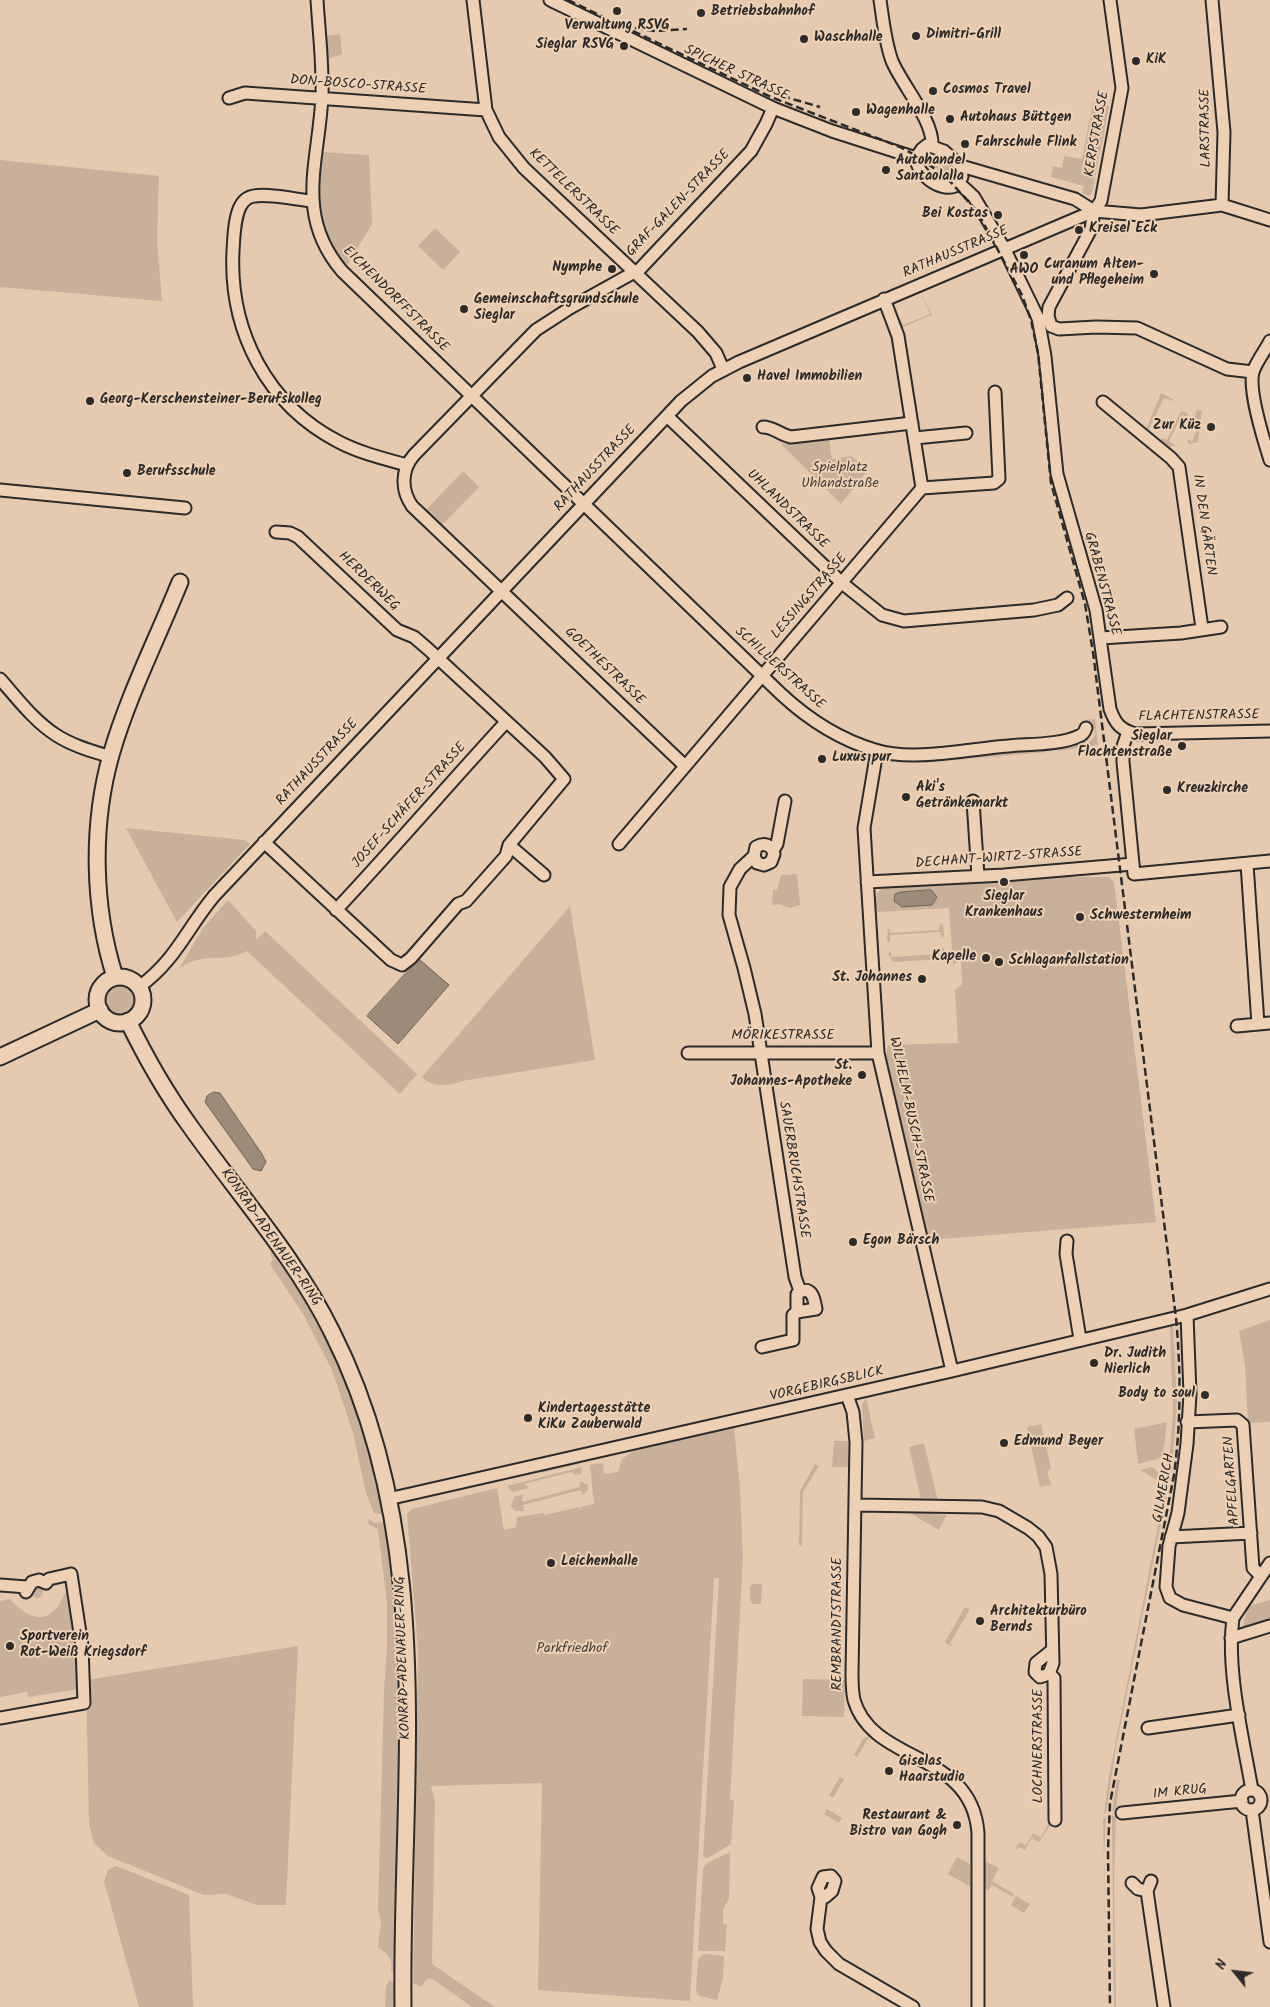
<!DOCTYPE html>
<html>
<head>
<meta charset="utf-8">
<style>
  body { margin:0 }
  #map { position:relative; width:1270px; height:2007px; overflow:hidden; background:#e6caaf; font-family:Kalam,sans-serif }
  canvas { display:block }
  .north { position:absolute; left:1210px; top:1947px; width:50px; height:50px; -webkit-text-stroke:4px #eed1b5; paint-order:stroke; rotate:299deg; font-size:14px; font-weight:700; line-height:20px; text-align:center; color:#2b2b2b }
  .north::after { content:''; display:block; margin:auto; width:18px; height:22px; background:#2b2b2b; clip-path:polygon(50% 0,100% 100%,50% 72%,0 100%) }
</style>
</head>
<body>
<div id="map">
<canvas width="1270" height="2007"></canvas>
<div class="north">N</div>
</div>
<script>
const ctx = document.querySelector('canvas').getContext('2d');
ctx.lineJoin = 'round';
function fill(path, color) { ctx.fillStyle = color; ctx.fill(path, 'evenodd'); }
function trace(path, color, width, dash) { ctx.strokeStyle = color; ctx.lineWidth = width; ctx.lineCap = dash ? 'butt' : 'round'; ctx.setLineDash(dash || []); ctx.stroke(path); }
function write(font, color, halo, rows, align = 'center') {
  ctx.font = font + ' Kalam,sans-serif'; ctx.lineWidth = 4; ctx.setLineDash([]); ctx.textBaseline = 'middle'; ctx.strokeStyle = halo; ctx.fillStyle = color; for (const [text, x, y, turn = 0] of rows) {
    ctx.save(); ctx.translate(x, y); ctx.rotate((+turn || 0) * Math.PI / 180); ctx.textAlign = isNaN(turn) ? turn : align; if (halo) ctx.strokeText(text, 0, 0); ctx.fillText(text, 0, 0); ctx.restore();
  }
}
const green = new Path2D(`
  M 340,34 L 342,54 L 328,59 L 325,56 L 324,36 Z
  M 1093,103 L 1109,106 L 1092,193 L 1089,196 L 1082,193 L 1084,186 L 1051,177 L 1053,166 L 1062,168 L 1064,156 L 1082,159 Z
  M 320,152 L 369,155 L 372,224 L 346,267 C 313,232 317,197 320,152 Z
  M 929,152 L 936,152 L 954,166 L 956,176 L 952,181 L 923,157 Z
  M 0,160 L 159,176 L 157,242 L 162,301 L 0,287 Z
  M 435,228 L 460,252 L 443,270 L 418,246 Z
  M 921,293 L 932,315 L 900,328 L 896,320 L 900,318 L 903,325 L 930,314 Z
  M 1161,393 L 1173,399 L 1172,401 L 1164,398 L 1148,431 L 1154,435 L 1152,438 L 1145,432 Z
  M 1197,410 L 1202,411 L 1198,442 L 1189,444 L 1186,439 L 1192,441 L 1199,426 L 1193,423 Z
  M 1181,411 L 1187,413 L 1188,417 L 1182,415 L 1169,441 L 1175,445 L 1165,449 L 1160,444 L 1161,438 L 1167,440 Z
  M 829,437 L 832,459 L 851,456 L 868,470 L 841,504 L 781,444 Z
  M 463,471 L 479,487 L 442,525 L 426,510 Z
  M 1095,719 L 1098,745 L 1058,751 L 1063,746 L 1091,741 L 1095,736 L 1095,728 L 1090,722 L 1084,720 Z
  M 1041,748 L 1047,752 L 934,762 L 933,757 Z
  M 126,828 L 244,840 L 250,844 L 177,922 Z
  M 797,874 L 800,905 L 790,908 L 779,904 L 772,905 L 773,890 L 777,890 L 781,875 Z
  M 1055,877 L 1109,877 L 1114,882 L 1156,1222 L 928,1240 L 914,1191 L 885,1060 L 888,1045 L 958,1043 L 955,990 L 962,984 L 961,960 L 953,965 L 949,908 L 878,912 L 876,910 C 875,898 875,890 887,886 L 1010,882 L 1012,880 Z
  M 228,900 L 256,931 L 256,940 L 265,931 L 417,1074 L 400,1094 L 247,951 C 222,965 204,950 179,969 L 203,928 Z
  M 570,906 L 595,1060 L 462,1081 C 451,1086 431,1088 422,1077 Z
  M 940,923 L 943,925 L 944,936 L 942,939 L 940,932 L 890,935 L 890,942 L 887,941 L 888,926 L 890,933 L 939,930 Z
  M 942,947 L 944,949 L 945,959 L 893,962 L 888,954 L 891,951 L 891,957 L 941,954 Z
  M103 1000a17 17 0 1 1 34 0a17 17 0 1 1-34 0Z
  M 274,1248 C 289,1272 306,1295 320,1319 C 353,1378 371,1448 384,1514 L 374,1513 L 366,1493 L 353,1433 L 332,1370 L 303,1314 L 270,1264 L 273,1259 L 270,1253 Z
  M 1270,1320 L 1270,1422 L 1248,1423 L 1245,1365 L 1239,1331 Z
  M 1173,1325 L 1177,1402 L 1172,1468 L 1116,1747 L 1106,1813 L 1104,1814 L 1109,1776 L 1168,1475 L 1173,1412 L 1170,1327 Z
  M 866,1398 L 875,1438 L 864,1441 L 862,1405 Z
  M 1167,1422 L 1163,1455 L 1157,1459 L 1138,1464 L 1134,1429 Z
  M 1041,1424 L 1051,1469 L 1047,1471 L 1051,1485 L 1040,1487 L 1027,1427 Z
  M 734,1428 L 740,1488 L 743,1557 L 730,1800 L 734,1799 L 731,1844 L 708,1858 L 703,1857 L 719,1578 L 714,1578 L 690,2001 L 538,1990 L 542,1783 L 431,1786 L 435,1802 L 432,1964 L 495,2007 L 472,2007 L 431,1978 L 426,1980 L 421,1987 L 413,1983 L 418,1650 L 407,1514 L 412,1509 L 497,1488 L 504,1530 L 516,1527 L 517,1517 L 543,1513 L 545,1515 L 579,1507 L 581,1511 L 581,1507 L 594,1504 L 590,1465 L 603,1463 L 604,1474 L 618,1472 L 622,1459 L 636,1449 Z
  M 834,1441 L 848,1441 L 849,1467 L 832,1467 Z
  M 924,1443 L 938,1501 L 921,1500 L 909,1447 Z
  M 574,1462 L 581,1463 L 542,1473 L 541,1469 Z
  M 815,1464 L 819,1466 L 803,1492 L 802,1546 L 799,1545 L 800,1491 Z
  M 582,1467 L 581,1474 L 575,1475 L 572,1472 L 524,1484 L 529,1488 L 512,1492 L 507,1486 Z
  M 1152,1467 L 1158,1472 L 1157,1480 L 1140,1470 Z
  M 580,1481 L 588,1485 L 588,1490 L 583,1495 L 581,1490 L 523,1505 L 524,1511 L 515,1511 L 511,1506 L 514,1497 L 523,1494 L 522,1502 L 580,1487 Z
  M 908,1512 L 947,1515 L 939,1530 Z
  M 369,1519 L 375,1523 L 386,1521 L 402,1626 L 398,1975 L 391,1972 C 393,1960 389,1953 378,1948 L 381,1921 L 378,1911 L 384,1692 L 387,1646 L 387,1603 L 378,1529 L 368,1524 Z
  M 753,1584 L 762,1584 L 761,1604 L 753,1604 L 750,1600 L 750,1586 Z
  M31 1592a6 6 0 1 1 12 0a6 6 0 1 1-12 0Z
  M 68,1590 L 78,1645 L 80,1689 L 28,1697 L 27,1692 L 0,1697 L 0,1601 L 10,1599 C 22,1612 39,1626 55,1610 C 61,1604 62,1596 68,1590 Z
  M 1270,1600 L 1270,1623 L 1241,1632 L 1248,1606 Z
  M 965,1607 L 970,1609 L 950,1643 L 953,1647 L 945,1642 Z
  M 298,1646 L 286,1905 L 257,1905 L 226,1894 L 204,1895 L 108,1856 L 94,1843 L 89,1824 L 86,1680 Z
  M 803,1679 L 845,1680 L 844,1717 L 802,1716 Z
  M 870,1736 L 857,1757 L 854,1755 L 863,1739 Z
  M 840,1777 L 844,1779 L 833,1798 L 829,1795 Z
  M 1117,1779 L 1120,1780 L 1116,1809 L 1112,1812 Z
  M 827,1809 L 842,1818 L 839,1823 L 824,1814 Z
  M 1116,1812 L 1114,1884 L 1116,2007 L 1114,2007 L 1112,1816 L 1115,1815 Z
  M 1106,1816 L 1104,1857 L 1107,2007 L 1103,1819 Z
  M 1049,1823 L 1051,1824 L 1039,1842 L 1032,1838 L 1025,1850 L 1019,1847 L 1014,1851 L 1020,1842 L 1026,1845 L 1033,1833 L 1041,1837 Z
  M 730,1852 L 729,1898 L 723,1910 L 723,1924 L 727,1924 L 725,1951 L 701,1951 L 698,1950 L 703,1869 L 707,1863 Z
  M 957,1857 L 970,1864 L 971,1887 L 948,1874 Z
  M 985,1861 L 999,1868 L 992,1881 L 1014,1894 L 1013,1897 L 992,1885 L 988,1891 L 985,1889 Z
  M 116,1866 L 189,1895 L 193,2007 L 139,2007 L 104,1881 L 108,1870 Z
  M 1016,1896 L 1030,1904 L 1024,1913 L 1011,1905 Z
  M 704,1954 L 724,1956 L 723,1979 L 717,2000 L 699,1996 L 696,1991 L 698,1959 Z
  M 389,1980 L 398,1985 L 398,2007 L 385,2007 L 386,1987 Z`);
const water = new Path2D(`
  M 931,890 L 937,897 L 932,905 L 902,907 L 894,901 L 895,894 L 901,892 Z
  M 419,959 L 449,985 L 398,1044 L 367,1016 Z
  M 214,1092 L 220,1093 L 262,1154 L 266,1162 L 261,1171 L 253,1169 L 205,1102 L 207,1096 Z`);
const minor = new Path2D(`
  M 317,0 C 319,32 323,64 322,96 C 319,162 294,214 342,271 L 781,694 C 809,720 838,739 875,750 C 913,762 968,749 1008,746 C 1028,744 1061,745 1079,736 C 1083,735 1085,731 1086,728
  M 473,0 L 486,110 L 499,137 L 524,168 L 698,332 L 716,353 L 723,369
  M 550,0 L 773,108 L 832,131 L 916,158
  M 880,0 C 883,20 885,42 892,61 C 902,85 934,121 932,146
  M 1110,0 L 1122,88 L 1101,201 L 1094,211 L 1091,229 L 1049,307 L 1048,316 L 1051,326 L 1059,329 L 1096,327 L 1137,328 L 1227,369 L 1253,372
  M 1212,0 L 1224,132 L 1222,205
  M 229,98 L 245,93 L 486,110
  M 927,145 L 944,151 L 961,166 L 962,177 L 955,186 C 939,192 917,174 916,158 L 922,149 Z
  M 961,166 L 1075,199 L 1094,211
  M 959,183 L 974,197 L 1004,248 L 1038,318 L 1045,356 L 1057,474 L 1096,610 L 1110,709 C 1115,723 1120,730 1136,734 L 1270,731
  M 312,201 C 297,200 260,191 248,198 C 234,205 234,236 233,251 C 229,331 267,405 339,442 C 360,453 385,459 407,465
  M 1270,341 C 1265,351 1256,362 1253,372 C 1248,391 1264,441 1270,460
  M 1103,402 L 1171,458 L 1179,467 L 1202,628
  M 667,416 L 842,583 L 882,615 L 904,621 L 1034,610 L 1058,605 L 1067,598
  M 763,427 C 774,427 780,435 791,437 L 912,423
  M 915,438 L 966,433
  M 922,488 L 994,483 L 999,479 L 995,392
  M 0,490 L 185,508
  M 1101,638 L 1181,633 L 1221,627
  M 0,679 C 17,698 34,721 56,735 C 73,746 92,751 111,757
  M 1128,732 L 1123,746 L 1123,762 L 1134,874 L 1270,861
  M 877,751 L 864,828 L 878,1053 L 952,1371
  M 685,766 L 412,506 C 401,490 401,470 414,455 L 536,330 L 570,308 L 640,269 L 751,151 L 766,124 L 773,108
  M 973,801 L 978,876
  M 264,842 L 391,960 L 402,965 L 411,958 L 458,904 L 466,901 L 506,856 L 509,845 L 564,779 L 545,757 L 428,649 L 414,637 L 397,630 L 298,537 L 290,533 L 276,532
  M 619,844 L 922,488 L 898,336 L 884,299
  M 509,845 L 544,875
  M 773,850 L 777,844 L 785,801
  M 754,856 L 757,863 L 764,865 L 771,862 L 774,854 C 772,845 764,842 756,847 L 754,856 L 740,869 L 730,887 L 729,915 L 744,968 L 755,1014 L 795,1277 L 800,1291
  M 1247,864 L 1258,1024
  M 867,882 L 1004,875 L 1133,864
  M 336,910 C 394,848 449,784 506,722
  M 139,987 C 176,960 186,930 214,896 L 681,401 L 712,376 L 739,362 L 1094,211 L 1141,215 L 1222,205 L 1270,220
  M 1237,1026 L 1270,1023
  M 688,1053 L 878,1053
  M 1067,1241 L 1066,1254 L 1080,1339
  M 1187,1315 L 1190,1394 L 1187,1444 L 1178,1513 L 1169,1546 L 1166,1587 L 1170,1598 L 1183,1605 L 1233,1618
  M 762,1347 L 793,1340 L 793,1315 L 797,1312 L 816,1309 C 814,1297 811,1284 797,1294 L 797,1312
  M 847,1395 L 853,1412 L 856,1442 L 852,1673 C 852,1682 852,1691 854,1700 C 873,1765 972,1750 978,1833 L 978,2007
  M 1187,1422 L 1237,1420 L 1243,1425 L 1253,1568 L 1260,1575
  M 388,1499 L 952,1371 L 1187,1315 L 1270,1289
  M 856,1505 L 982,1507 L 999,1511 L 1028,1528 L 1038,1536 L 1046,1547 L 1051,1574 L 1053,1663 L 1049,1674 L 1040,1677 L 1035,1672 L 1036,1663 L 1051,1651
  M 1171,1537 L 1251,1533
  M 0,1585 L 27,1587
  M 1231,1638 L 1270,1626
  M 1049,1674 L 1054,1678 L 1055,1820
  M 0,1718 L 84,1703 L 82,1646 L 71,1574 L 49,1579 L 46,1583 L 39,1580 L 32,1582 L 26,1592
  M 1148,1728 L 1239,1715
  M 1252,1790 C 1243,1738 1226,1670 1233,1618 L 1270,1563
  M1241 1800a10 10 0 1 1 20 0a10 10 0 1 1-20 0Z
  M 1252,1810 L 1270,1942
  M 1122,1813 L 1242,1801
  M 1132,1883 L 1138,1889 L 1147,1891 L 1151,1881
  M 1147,1891 L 1164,2007
  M 821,1897 L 825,1897 L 832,1891 L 835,1881 L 831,1876 L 823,1877 L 818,1888 L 821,1897 L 817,1929 L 820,1942 L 826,1951 L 839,1964 L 913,2007`);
const major = new Path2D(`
  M 115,977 C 93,908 91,826 111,755 C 128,696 157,639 180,582
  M97 1000a23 23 0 1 1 46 0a23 23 0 1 1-46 0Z
  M 128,1021 C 146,1058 166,1093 190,1126 C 238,1194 295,1257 332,1332 C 439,1543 400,1780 403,2007
  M 0,1057 L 100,1010`);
const rail = new Path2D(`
  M 568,0 L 771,97 L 900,147 L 917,156 L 946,177 L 977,211 L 1022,295 L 1031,320 L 1038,353 L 1051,483 L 1085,604 L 1093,652 L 1176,1318 C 1181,1371 1181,1422 1174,1475 L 1110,1803 L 1108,1850 L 1110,2007
  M 635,28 L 655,31 L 687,29
  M 782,96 L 820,107`);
const markers = [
  [617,11,5,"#2b2b2b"],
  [701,13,5,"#2b2b2b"],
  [916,36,5,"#2b2b2b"],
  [804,39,5,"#2b2b2b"],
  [624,46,5,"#2b2b2b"],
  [1136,61,5,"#2b2b2b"],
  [933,91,5,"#2b2b2b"],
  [856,112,5,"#2b2b2b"],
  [950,119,5,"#2b2b2b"],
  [965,144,5,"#2b2b2b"],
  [886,170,5,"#2b2b2b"],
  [998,215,5,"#2b2b2b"],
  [1079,230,5,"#2b2b2b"],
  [1024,255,5,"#2b2b2b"],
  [612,269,5,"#2b2b2b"],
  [1154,274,5,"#2b2b2b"],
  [464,309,5,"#2b2b2b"],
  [747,378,5,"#2b2b2b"],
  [90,401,5,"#2b2b2b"],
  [1211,427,5,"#2b2b2b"],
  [127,473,5,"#2b2b2b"],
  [1182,746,5,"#2b2b2b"],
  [822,759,5,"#2b2b2b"],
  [1167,790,5,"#2b2b2b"],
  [906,797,5,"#2b2b2b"],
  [1004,882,5,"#2b2b2b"],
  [1080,917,5,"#2b2b2b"],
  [986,958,5,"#2b2b2b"],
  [999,962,5,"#2b2b2b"],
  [922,979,5,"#2b2b2b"],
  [862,1075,5,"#2b2b2b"],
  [853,1242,5,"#2b2b2b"],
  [1094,1363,5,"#2b2b2b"],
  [1205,1395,5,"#2b2b2b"],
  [528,1418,5,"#2b2b2b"],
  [1004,1443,5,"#2b2b2b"],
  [551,1563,5,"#2b2b2b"],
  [980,1621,5,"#2b2b2b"],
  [10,1646,5,"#2b2b2b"],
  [889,1771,5,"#2b2b2b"],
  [957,1825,5,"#2b2b2b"]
];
const poiNames = [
  ["Betriebsbahnhof",711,13],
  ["Verwaltung RSVG",617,27,"center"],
  ["Dimitri-Grill",926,36],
  ["Waschhalle",814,39],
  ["Sieglar RSVG",614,46,"right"],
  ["KiK",1146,61],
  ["Cosmos Travel",943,91],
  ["Wagenhalle",866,112],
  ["Autohaus Büttgen",960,119],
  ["Fahrschule Flink",975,144],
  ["Autohandel",896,162],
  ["Santaolalla",896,178],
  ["Bei Kostas",988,215,"right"],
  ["Kreisel Eck",1089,230],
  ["Curanum Alten-",1144,266,"right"],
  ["und Pflegeheim",1144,282,"right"],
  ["Nymphe",602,269,"right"],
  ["AWO",1024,271,"center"],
  ["Gemeinschaftsgrundschule",474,301],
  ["Sieglar",474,317],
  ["Havel Immobilien",757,378],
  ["Georg-Kerschensteiner-Berufskolleg",100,401],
  ["Zur Küz",1201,427,"right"],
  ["Berufsschule",137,473],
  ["Sieglar",1172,738,"right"],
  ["Flachtenstraße",1172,754,"right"],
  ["Luxus pur",832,759],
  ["Aki's",916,789],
  ["Getränkemarkt",916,805],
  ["Kreuzkirche",1177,790],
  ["Sieglar",1004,898,"center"],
  ["Krankenhaus",1004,914,"center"],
  ["Schwesternheim",1090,917],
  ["Kapelle",976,958,"right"],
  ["Schlaganfallstation",1009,962],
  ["St. Johannes",912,979,"right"],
  ["St.",852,1067,"right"],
  ["Johannes-Apotheke",852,1083,"right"],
  ["Egon Bärsch",863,1242],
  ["Dr. Judith",1104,1355],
  ["Nierlich",1104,1371],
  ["Body to soul",1195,1395,"right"],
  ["Kindertagesstätte",538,1410],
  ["KiKu Zauberwald",538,1426],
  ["Edmund Beyer",1014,1443],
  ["Leichenhalle",561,1563],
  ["Architekturbüro",990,1613],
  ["Bernds",990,1629],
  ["Sportverein",20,1638],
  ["Rot-Weiß Kriegsdorf",20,1654],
  ["Giselas",899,1763],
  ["Haarstudio",899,1779],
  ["Restaurant &",947,1817,"right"],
  ["Bistro van Gogh",947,1833,"right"]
];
const streetNames = [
  ["SPICHER STRASSE",736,74,25],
  ["DON-BOSCO-STRASSE",358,86,4],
  ["LARSTRASSE",1207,128,-91],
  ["KERPSTRASSE",1098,134,-80],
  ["KETTELERSTRASSE",573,193,44],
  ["GRAF-GALEN-STRASSE",679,204,-46],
  ["RATHAUSSTRASSE",956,253,-23],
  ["EICHENDORFFSTRASSE",395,300,45],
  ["RATHAUSSTRASSE",596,469,-47],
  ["UHLANDSTRASSE",787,510,44],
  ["IN DEN GÄRTEN",1203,525,82],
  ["HERDERWEG",368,582,44],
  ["GRABENSTRASSE",1101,584,75],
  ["LESSINGSTRASSE",810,597,-49],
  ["GOETHESTRASSE",604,667,44],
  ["SCHILLERSTRASSE",779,669,42],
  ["FLACHTENSTRASSE",1199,717,-1],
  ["RATHAUSSTRASSE",318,763,-47],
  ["JOSEF-SCHÄFER-STRASSE",410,806,-48],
  ["DECHANT-WIRTZ-STRASSE",999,859,-4],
  ["MÖRIKESTRASSE",783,1037],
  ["WILHELM-BUSCH-STRASSE",910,1120,78],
  ["SAUERBRUCHSTRASSE",793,1170,81],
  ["KONRAD-ADENAUER-RING",270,1238,55],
  ["VORGEBIRGSBLICK",827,1385,-13],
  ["APFELGARTEN",1233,1481,-94],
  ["GILMERICH",1165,1488,-80],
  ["REMBRANDTSTRASSE",839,1624,-90],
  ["KONRAD-ADENAUER-RING",404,1658,-92],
  ["LOCHNERSTRASSE",1040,1746,-90],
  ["IM KRUG",1180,1793,-6]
];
const parkNames = [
  ["Spielplatz",840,469],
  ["Uhlandstraße",840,485],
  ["Parkfriedhof",572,1650]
];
fill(green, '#c8b09a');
fill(water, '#9c8b7b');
trace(water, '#6f655b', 1);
trace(minor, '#2b2b2b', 15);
trace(major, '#2b2b2b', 19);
trace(minor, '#eed1b5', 11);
trace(major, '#eed1b5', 15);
trace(rail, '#2b2b2b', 2.5, [8, 4]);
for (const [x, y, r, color] of markers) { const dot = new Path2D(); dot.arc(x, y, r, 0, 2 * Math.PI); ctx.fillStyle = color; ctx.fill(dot); trace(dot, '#eed1b5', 2); }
write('bold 14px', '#2b2b2b', '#eed1b5', poiNames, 'left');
write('14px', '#2b2b2b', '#eed1b5', streetNames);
write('14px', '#433f3c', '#eed1b5', parkNames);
</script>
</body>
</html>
